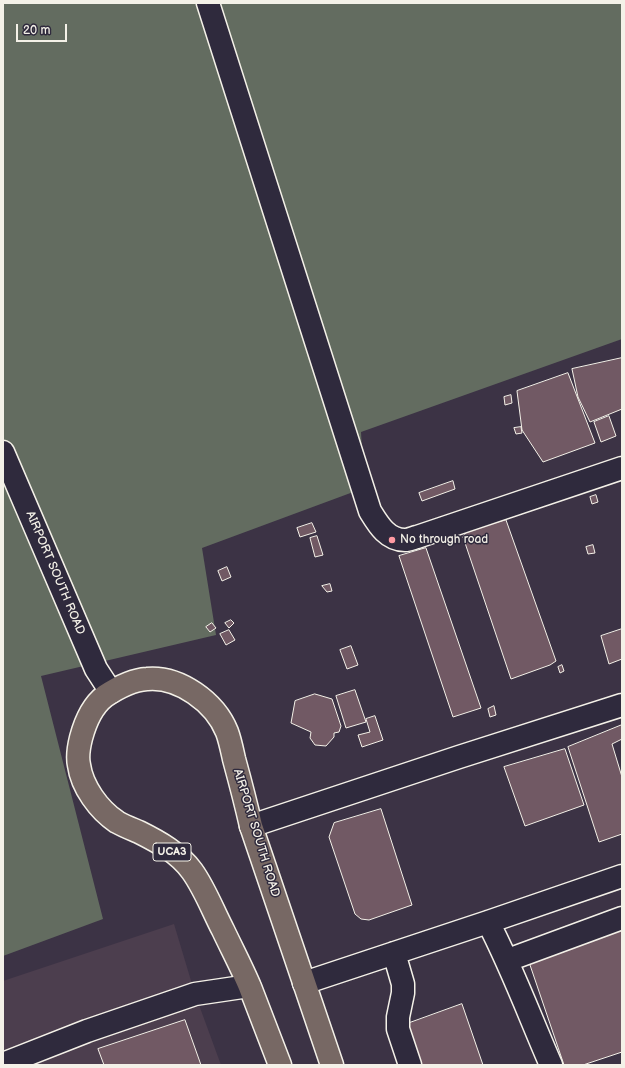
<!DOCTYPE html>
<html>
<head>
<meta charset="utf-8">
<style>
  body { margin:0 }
  #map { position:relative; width:625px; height:1068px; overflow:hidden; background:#3c3345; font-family:"Balsamiq Sans",sans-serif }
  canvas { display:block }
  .frame { position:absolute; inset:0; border:4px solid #f4f1e8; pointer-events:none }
  .scale { position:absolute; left:16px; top:24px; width:51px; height:18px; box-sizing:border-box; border:2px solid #f4f1e8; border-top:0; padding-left:5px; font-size:12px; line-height:14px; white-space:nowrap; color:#f4f1e8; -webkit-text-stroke:3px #2f2a3d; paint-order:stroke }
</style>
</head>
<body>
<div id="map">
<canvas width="625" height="1068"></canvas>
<div class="frame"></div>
<div class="scale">20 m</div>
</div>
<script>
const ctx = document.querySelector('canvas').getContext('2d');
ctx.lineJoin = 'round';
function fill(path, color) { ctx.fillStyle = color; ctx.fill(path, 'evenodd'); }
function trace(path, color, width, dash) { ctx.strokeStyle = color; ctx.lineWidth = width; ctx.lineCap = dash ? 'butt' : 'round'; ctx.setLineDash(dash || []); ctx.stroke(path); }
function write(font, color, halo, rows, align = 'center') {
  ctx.font = font + ' "Balsamiq Sans",sans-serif'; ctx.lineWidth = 3; ctx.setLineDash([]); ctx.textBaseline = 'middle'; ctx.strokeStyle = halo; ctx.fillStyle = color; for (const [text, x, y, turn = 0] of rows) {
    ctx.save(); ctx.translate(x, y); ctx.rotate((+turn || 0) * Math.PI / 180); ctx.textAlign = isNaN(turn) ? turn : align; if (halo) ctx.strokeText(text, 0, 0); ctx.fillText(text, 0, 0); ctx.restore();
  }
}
const built = new Path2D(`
  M 174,924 L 195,994 L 221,1065 L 3,1065 L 3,981 Z`);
const green = new Path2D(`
  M 3,3 L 622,3 L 622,339 L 361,432 L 364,488 L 202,548 L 216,635 L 41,676 L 103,919 L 3,956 Z`);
const building = new Path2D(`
  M 622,358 L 622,409 L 590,422 L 578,397 L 572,369 Z
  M 568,373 L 595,443 L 543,462 L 522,430 L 517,391 Z
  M 511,395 L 512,403 L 505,405 L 504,397 Z
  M 609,416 L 616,436 L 601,442 L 594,422 Z
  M 521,427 L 522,433 L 516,434 L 514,428 Z
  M 453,481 L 455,489 L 422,501 L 419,493 Z
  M 596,495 L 598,502 L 592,504 L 590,497 Z
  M 506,520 L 556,661 L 550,665 L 511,679 L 463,537 L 467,531 Z
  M 312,523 L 316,532 L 300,537 L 297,528 Z
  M 317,536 L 323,555 L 315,557 L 310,538 Z
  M 593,545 L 595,553 L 588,554 L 586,547 Z
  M 426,548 L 481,708 L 453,717 L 399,556 Z
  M 227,567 L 231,577 L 222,581 L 218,571 Z
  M 330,584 L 332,591 L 327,592 L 322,586 Z
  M 231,620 L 234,623 L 229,628 L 225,623 Z
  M 212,623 L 216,628 L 210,632 L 206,627 Z
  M 622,629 L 622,659 L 609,664 L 601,636 Z
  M 229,630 L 235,640 L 226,645 L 220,634 Z
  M 351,646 L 358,665 L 347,669 L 340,650 Z
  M 562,665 L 564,671 L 560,673 L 558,667 Z
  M 355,690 L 366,722 L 346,728 L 336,696 Z
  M 315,694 L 332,699 L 341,726 L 339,732 L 334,733 L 334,737 L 326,746 L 315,745 L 310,738 L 311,732 L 291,723 L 295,701 Z
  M 494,706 L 496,715 L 490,717 L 488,709 Z
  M 375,716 L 383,740 L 362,747 L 358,735 L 370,732 L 366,719 Z
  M 622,725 L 622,739 L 612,744 L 622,777 L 622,834 L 599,842 L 568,747 Z
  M 565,749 L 584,805 L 525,826 L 504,767 Z
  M 381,809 L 412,905 L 369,920 L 361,919 L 355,914 L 329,837 L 334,823 Z
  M 622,928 L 622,1052 L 583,1065 L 564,1065 L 530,965 L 531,959 Z
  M 462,1004 L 483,1065 L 417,1065 L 404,1025 Z
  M 185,1020 L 201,1065 L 104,1065 L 98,1049 Z`);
const minor = new Path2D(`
  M 208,3 C 263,172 315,342 370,511 C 378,524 387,540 405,540 C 409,540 413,538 417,537 L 622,468
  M 3,452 L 96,669 L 111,692
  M 251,826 L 459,757 L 622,705
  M 488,922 C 512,968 530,1017 551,1065
  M 394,953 L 403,984 L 403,993 L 398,1017 L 398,1029 L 410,1065
  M 508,960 L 622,918
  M 304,983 L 488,922 L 622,876
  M 3,1064 L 87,1031 L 195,994 L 249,986`);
const major = new Path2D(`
  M 280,1065 C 270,1039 260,1013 250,987 C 242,968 232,949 223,930 C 213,911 205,889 192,871 C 179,853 159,842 139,832 C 132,829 124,826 117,822 C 99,810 82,787 79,765 C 77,756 79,746 81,738 C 85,723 92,706 105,696 C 117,688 132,680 147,679 C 179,676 215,702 227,732 C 230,740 232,750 234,759 C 240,781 246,804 251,826 L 332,1065`);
const markers = [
  [392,540,4,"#ff9aa2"]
];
const shields = [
  [172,852,38]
];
const shieldNames = [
  ["UCA3",172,852]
];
const poiNames = [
  ["No through road",400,540]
];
const streetNames = [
  ["AIRPORT SOUTH ROAD",55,573,67],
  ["AIRPORT SOUTH ROAD",256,833,73]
];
fill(built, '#4c3e4e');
fill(green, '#636c60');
fill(building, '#715964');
trace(building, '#f4f1e8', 1);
trace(minor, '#f4f1e8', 25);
trace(major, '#f4f1e8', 25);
trace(minor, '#2f2a3d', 22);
trace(major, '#776864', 22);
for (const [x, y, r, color] of markers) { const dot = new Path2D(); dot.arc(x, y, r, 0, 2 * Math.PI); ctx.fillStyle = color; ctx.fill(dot); trace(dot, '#2f2a3d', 1.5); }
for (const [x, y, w] of shields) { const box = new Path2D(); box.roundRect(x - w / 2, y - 9, w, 18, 3); ctx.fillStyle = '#2f2a3d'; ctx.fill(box); trace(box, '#f4f1e8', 1); }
write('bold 11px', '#f4f1e8', null, shieldNames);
write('12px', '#f4f1e8', '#2f2a3d', poiNames, 'left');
write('12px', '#f4f1e8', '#2f2a3d', streetNames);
</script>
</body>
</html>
